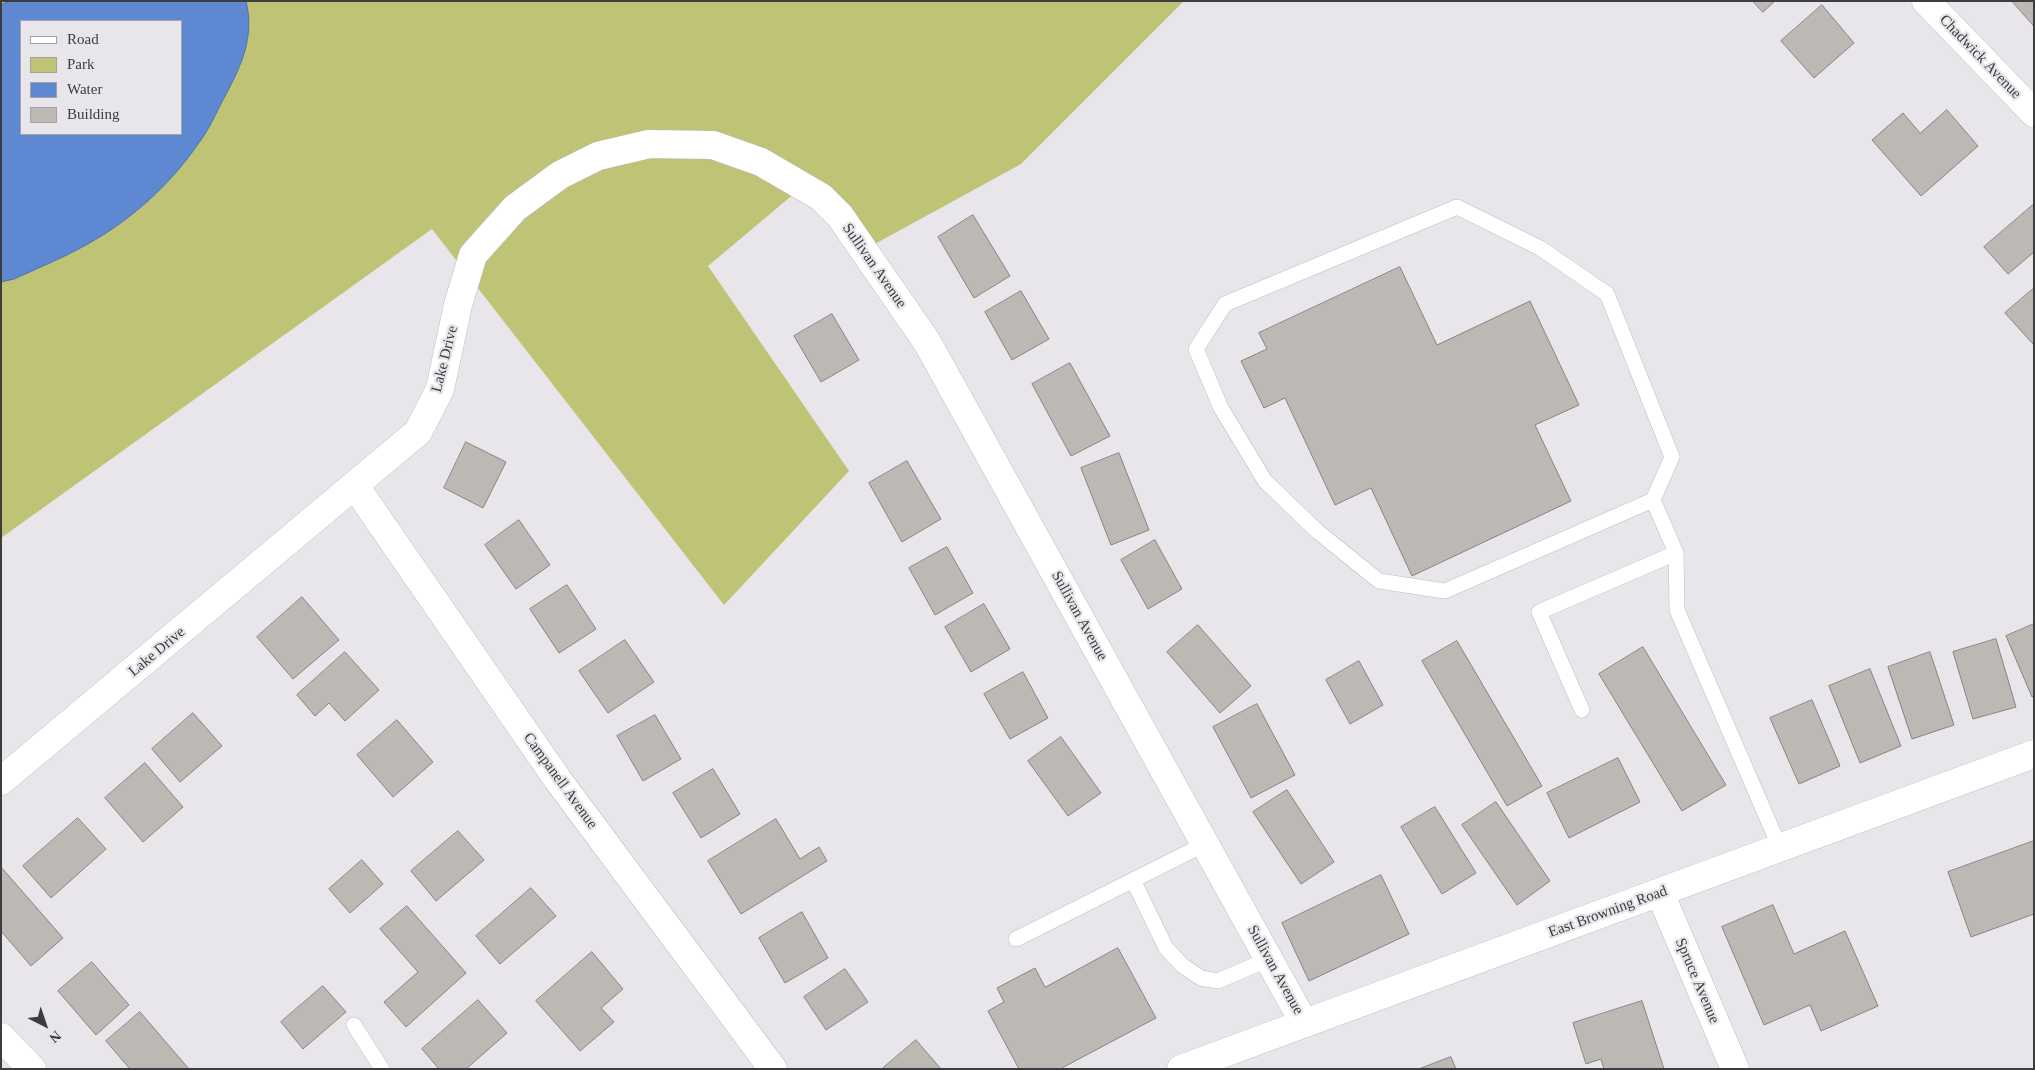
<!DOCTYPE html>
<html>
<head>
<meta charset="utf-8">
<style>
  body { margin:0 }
  #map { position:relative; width:2035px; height:1070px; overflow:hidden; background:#e8e6ea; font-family:"Times New Roman",serif }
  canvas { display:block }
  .frame { position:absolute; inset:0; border:2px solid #3d3c3e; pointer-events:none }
  .legend { position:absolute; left:20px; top:20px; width:162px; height:115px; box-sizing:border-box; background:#e8e6ea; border:1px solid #a4a2a5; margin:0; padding:6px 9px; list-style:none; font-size:15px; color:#3d3c3e }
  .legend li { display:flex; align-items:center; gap:10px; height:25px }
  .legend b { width:25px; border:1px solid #a4a2a5 }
  .north { position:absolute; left:20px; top:1000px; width:50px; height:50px; -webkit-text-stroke:4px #e8e6ea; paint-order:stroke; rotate:139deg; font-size:14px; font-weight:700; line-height:20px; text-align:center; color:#3d3c3e }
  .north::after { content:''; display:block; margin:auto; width:18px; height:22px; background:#3d3c3e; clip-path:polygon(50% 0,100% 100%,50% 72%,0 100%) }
</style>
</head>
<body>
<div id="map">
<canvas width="2035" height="1070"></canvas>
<div class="frame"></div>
<ul class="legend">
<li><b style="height:6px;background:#fff"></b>Road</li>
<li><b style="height:14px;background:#bec376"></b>Park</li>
<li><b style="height:14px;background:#5f88d2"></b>Water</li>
<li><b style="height:14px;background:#bcb9b5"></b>Building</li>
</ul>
<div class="north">N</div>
</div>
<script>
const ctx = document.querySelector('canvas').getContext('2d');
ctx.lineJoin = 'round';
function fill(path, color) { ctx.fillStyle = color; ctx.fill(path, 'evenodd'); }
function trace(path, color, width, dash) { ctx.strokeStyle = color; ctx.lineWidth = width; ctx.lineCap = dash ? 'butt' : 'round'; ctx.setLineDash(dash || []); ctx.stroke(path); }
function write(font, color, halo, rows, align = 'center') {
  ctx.font = font + ' "Times New Roman",serif'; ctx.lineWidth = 4.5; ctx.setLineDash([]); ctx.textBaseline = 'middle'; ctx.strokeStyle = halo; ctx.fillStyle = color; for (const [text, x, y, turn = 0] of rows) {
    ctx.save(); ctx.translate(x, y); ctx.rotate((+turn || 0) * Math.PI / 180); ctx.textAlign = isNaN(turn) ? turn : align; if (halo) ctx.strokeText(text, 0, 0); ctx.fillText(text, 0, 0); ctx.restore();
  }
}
const green = new Path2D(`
  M 1,1 L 1184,1 L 1021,164 L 862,251 L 808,182 L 708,266 L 849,471 L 724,605 L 432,229 L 1,538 ZM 21,21 L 181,21 L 181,134 L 21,134 Z`);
const water = new Path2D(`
  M 10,1 L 246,1 C 255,38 241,66 224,98 C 216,113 209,130 198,144 C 170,185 130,221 86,245 C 63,258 38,268 14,279 L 1,282 L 1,5 ZM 21,21 L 181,21 L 181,134 L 21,134 Z`);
const building = new Path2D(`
  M 1753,1 L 1775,1 L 1763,12 Z
  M 2012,1 L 2034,1 L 2034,26 Z
  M 1822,5 L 1854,43 L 1814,78 L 1781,41 Z
  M 1947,110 L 1978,146 L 1921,196 L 1872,140 L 1903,113 L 1920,133 Z
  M 2034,204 L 2034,252 L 2008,274 L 1984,247 Z
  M 973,215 L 1010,276 L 974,298 L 938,237 Z
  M 1400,267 L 1437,345 L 1530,301 L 1579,405 L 1535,425 L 1571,501 L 1412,576 L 1371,488 L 1335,505 L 1285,398 L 1264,408 L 1241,361 L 1267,349 L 1259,333 Z
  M 2034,288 L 2034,343 L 2033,344 L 2005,313 Z
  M 1021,291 L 1049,339 L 1012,360 L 985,312 Z
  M 832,314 L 859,360 L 821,382 L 794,336 Z
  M 1070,363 L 1110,436 L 1071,456 L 1032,384 Z
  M 466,442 L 506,462 L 483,508 L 444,488 Z
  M 1119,453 L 1149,530 L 1111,545 L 1081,468 Z
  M 907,461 L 941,519 L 902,542 L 869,483 Z
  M 519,520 L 550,565 L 516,589 L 485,545 Z
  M 1155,540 L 1182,589 L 1148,609 L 1121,560 Z
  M 947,547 L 973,593 L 935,615 L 909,568 Z
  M 567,585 L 596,629 L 559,653 L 530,609 Z
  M 302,597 L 339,640 L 293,679 L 257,637 Z
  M 984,604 L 1010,649 L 971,672 L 945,627 Z
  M 2034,624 L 2034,696 L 2032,697 L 2006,636 Z
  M 1198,625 L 1251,686 L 1220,713 L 1167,652 Z
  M 1996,639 L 2016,707 L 1973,719 L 1953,652 Z
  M 625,640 L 654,682 L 608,713 L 579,671 Z
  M 1457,641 L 1542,786 L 1507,806 L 1422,661 Z
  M 1643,647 L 1726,785 L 1682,811 L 1599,674 Z
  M 345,652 L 379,690 L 345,721 L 329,703 L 315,716 L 297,695 Z
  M 1930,652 L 1954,725 L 1912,739 L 1888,667 Z
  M 1359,661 L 1383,705 L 1350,724 L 1326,680 Z
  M 1870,669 L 1901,746 L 1860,763 L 1829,686 Z
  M 1023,672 L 1048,718 L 1010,739 L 984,694 Z
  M 1812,700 L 1840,766 L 1799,784 L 1770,718 Z
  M 1257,704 L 1295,775 L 1251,798 L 1213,727 Z
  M 193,713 L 222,746 L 180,782 L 152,749 Z
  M 655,715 L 681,759 L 643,781 L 617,736 Z
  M 397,720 L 433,762 L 393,797 L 357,755 Z
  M 1061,737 L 1101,793 L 1068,816 L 1028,761 Z
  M 1618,758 L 1640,802 L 1569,838 L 1547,793 Z
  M 145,763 L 183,807 L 143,842 L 105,798 Z
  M 713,769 L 740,814 L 701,838 L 673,793 Z
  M 1287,790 L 1334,862 L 1301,884 L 1253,812 Z
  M 1496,802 L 1550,881 L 1517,905 L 1462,825 Z
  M 1435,807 L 1476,873 L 1442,894 L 1401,827 Z
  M 78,818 L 106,849 L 51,898 L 23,866 Z
  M 776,819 L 800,859 L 819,847 L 827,861 L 741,914 L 708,861 Z
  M 458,831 L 484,860 L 436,901 L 411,871 Z
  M 2034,841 L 2034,914 L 1971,937 L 1948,872 Z
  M 362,860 L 383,884 L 350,913 L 329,889 Z
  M 1,867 L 63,938 L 31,966 L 1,931 Z
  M 1381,875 L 1409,934 L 1309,981 L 1282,923 Z
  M 531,888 L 556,916 L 500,964 L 476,936 Z
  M 1773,905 L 1794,954 L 1845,931 L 1878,1006 L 1821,1031 L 1810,1005 L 1764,1025 L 1722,927 Z
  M 407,906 L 466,973 L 406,1027 L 384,1002 L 418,972 L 380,929 Z
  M 802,912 L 828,958 L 785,983 L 759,938 Z
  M 1118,948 L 1156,1018 L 1060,1069 L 1019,1069 L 988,1011 L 1004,1002 L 997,988 L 1035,968 L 1045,987 Z
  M 592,952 L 623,989 L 601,1008 L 614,1022 L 580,1051 L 536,1001 Z
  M 92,962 L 129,1005 L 96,1035 L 58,991 Z
  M 845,969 L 868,1002 L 826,1030 L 804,997 Z
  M 323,986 L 346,1012 L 303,1049 L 281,1022 Z
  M 478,1000 L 507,1033 L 466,1069 L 439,1069 L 422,1049 Z
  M 1642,1001 L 1664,1069 L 1604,1069 L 1601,1059 L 1586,1064 L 1573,1023 Z
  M 140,1012 L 189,1069 L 130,1069 L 106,1041 Z
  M 916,1040 L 941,1069 L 882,1069 Z
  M 1451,1057 L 1456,1069 L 1419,1069 Z`);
const service = new Path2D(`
  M 1653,500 L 1672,457 L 1607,294 L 1540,248 L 1457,207 L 1225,304 L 1196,349 L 1221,408 L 1265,481 L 1317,531 L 1379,581 L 1445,591 L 1653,500 L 1676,553 L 1677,610 L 1780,848
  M 1582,710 L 1539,612 L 1676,553
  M 1133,880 L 1166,948 L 1183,966 L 1201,978 L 1218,981 L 1269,959
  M 1016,939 L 1205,844
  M 354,1025 L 382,1069`);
const minor = new Path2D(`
  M 1926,1 L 2034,113
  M 355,486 L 558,780 L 773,1069
  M 1,781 L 418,432 L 440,389 L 458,305 L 473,255 L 515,208 L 560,175 L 598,156 L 649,144 L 713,145 L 761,162 L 821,197 L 840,216 L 927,342 L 1304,1023
  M 1660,893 L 1735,1069
  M 1,1037 L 32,1069`);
const secondary = new Path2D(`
  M 1181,1069 L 2034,754`);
const streetNames = [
  ["Chadwick Avenue",1980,57,46],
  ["Sullivan Avenue",874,266,55],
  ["Lake Drive",445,359,-76],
  ["Sullivan Avenue",1079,616,61],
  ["Lake Drive",157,652,-40],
  ["Campanell Avenue",560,781,54],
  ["East Browning Road",1608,912,-20],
  ["Sullivan Avenue",1275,970,61],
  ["Spruce Avenue",1697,981,67]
];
fill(green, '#bec376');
fill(water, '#5f88d2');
trace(water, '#5571a6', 1);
fill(building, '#bcb9b5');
trace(building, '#868480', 1);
trace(service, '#bebcc0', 16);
trace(minor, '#bebcc0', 29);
trace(secondary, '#bebcc0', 29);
trace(service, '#fff', 15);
trace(minor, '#fff', 28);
trace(secondary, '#fff', 28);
write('15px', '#3d3c3e', '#e8e6ea', streetNames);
</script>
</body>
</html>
